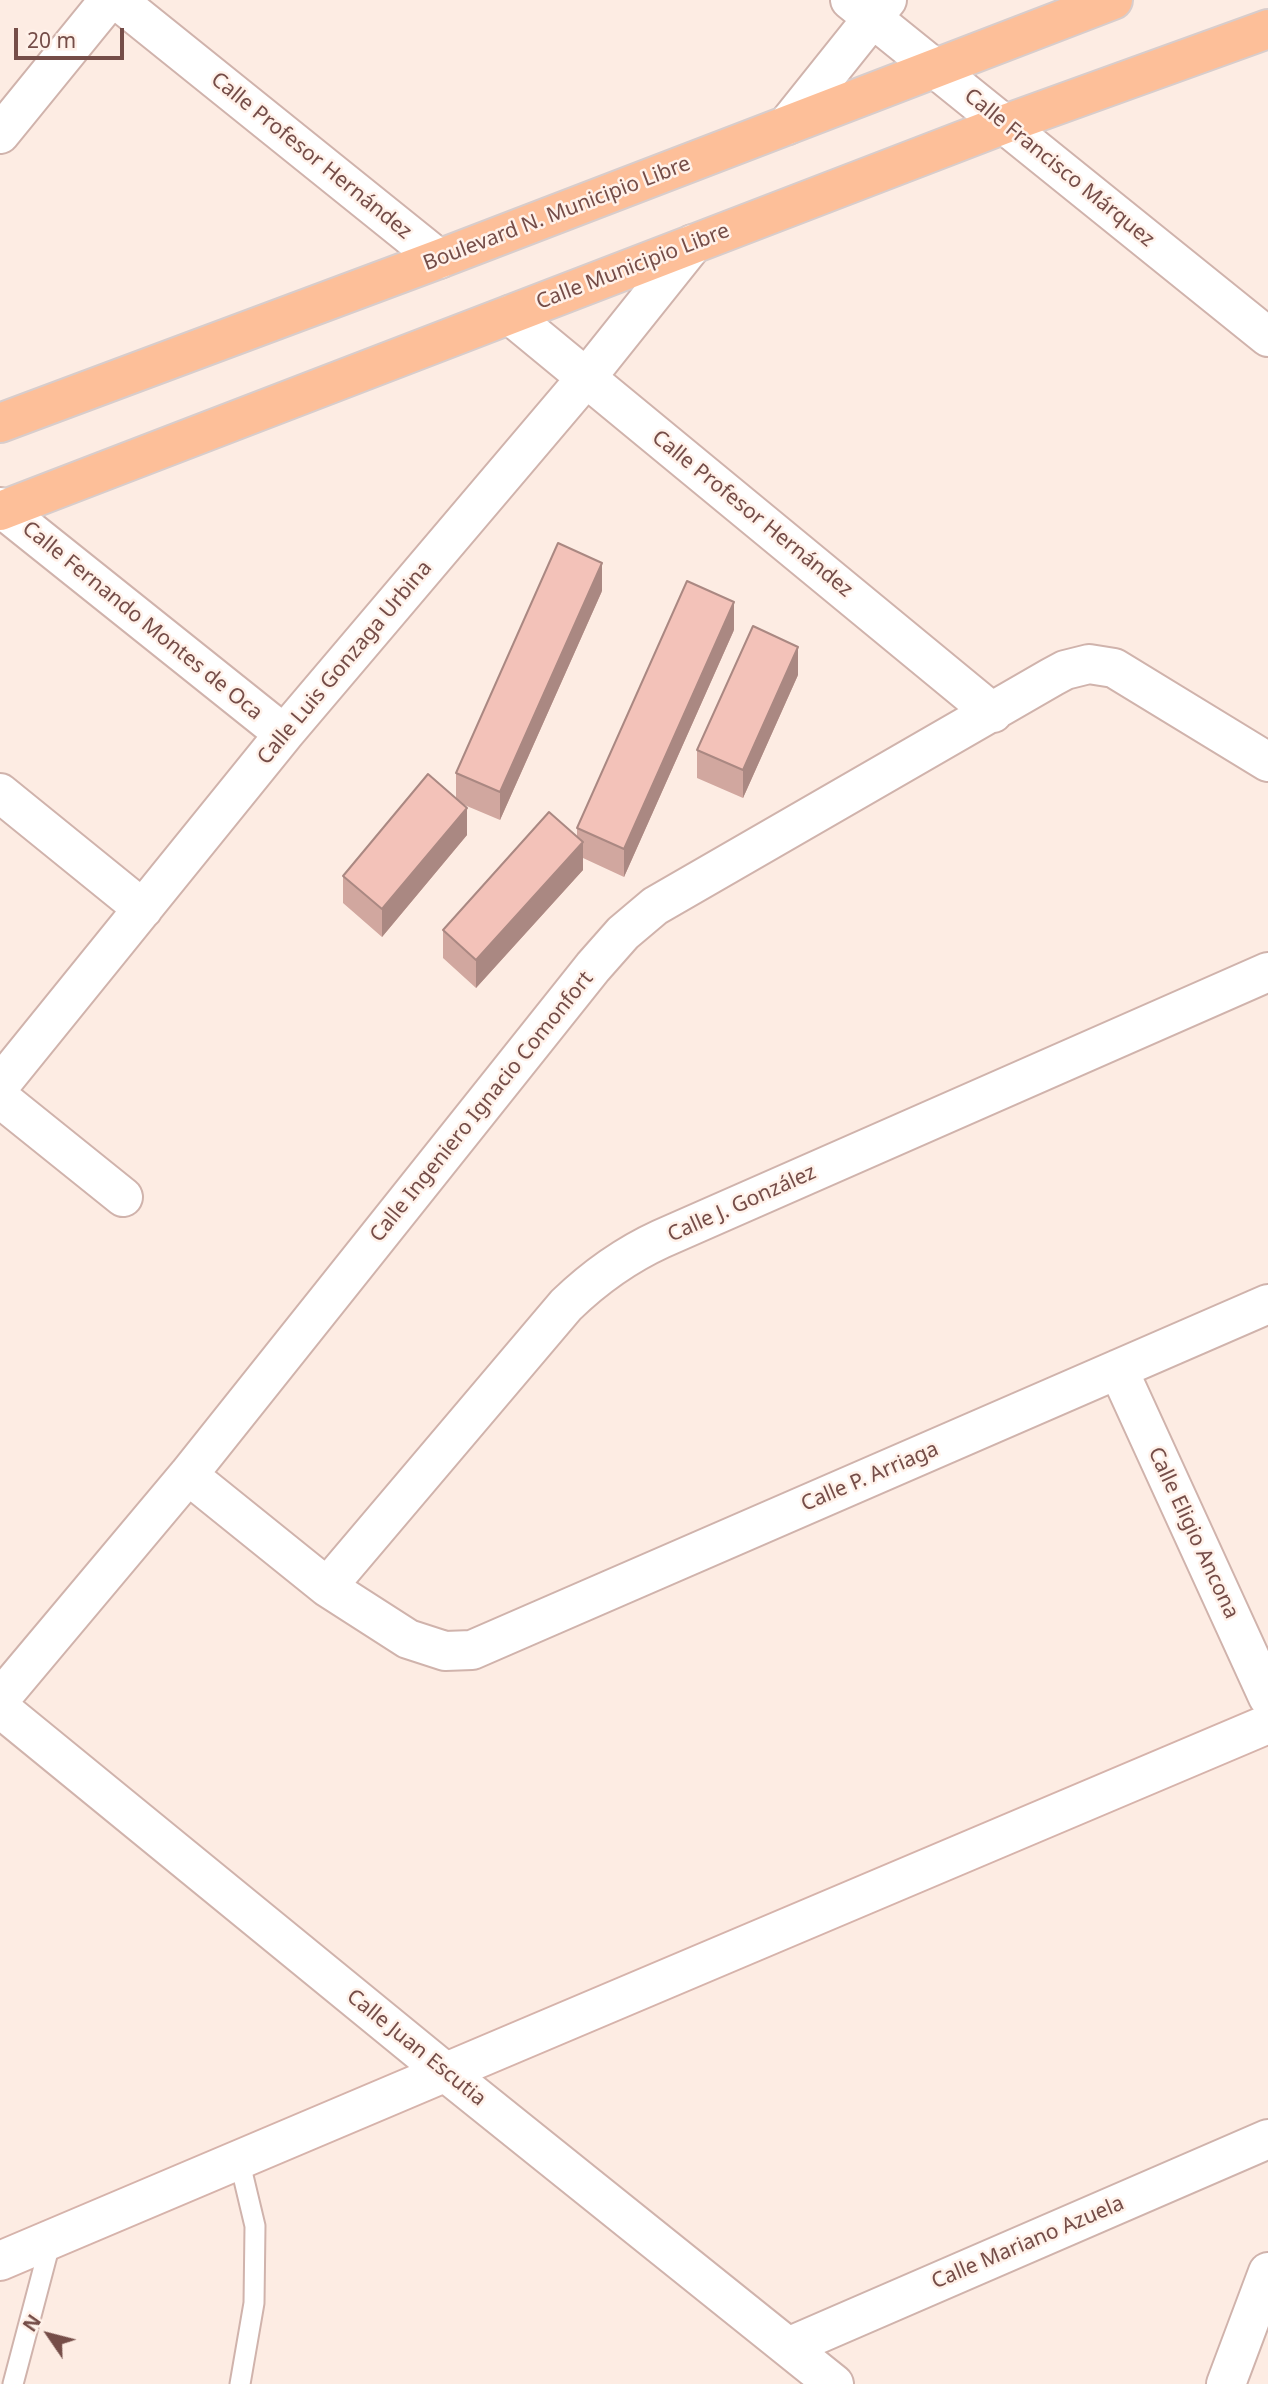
<!DOCTYPE html>
<html>
<head>
<meta charset="utf-8">
<style>
  body { margin:0 }
  #map { position:relative; width:1268px; height:2384px; overflow:hidden; background:#fdece3; font-family:"Noto Sans",sans-serif }
  canvas { display:block }
  .north { position:absolute; left:14px; top:2300px; width:70px; height:70px; -webkit-text-stroke:5px #fff1e9; paint-order:stroke; rotate:305deg; font-size:19px; font-weight:700; line-height:28px; text-align:center; color:#754d48 }
  .north::after { content:''; display:block; margin:auto; width:24px; height:32px; background:#754d48; clip-path:polygon(50% 0,100% 100%,50% 72%,0 100%) }
  .scale { position:absolute; left:14px; top:28px; width:110px; height:32px; box-sizing:border-box; border:4px solid #754d48; border-top:0; padding-left:9px; font-size:21px; line-height:24px; white-space:nowrap; color:#754d48; -webkit-text-stroke:5px #fff1e9; paint-order:stroke }
</style>
</head>
<body>
<div id="map">
<canvas width="1268" height="2384"></canvas>
<div class="north">N</div>
<div class="scale">20 m</div>
</div>
<script>
const ctx = document.querySelector('canvas').getContext('2d');
ctx.lineJoin = 'round';
function trace(path, color, width, dash) { ctx.strokeStyle = color; ctx.lineWidth = width; ctx.lineCap = dash ? 'butt' : 'round'; ctx.setLineDash(dash || []); ctx.stroke(path); }
function fill(path, color) { ctx.fillStyle = color; ctx.fill(path, 'evenodd'); }
function write(font, color, halo, rows, align = 'center') {
  ctx.font = font + ' "Noto Sans",sans-serif'; ctx.lineWidth = 5; ctx.setLineDash([]); ctx.textBaseline = 'middle'; ctx.strokeStyle = halo; ctx.fillStyle = color; for (const [text, x, y, turn = 0] of rows) {
    ctx.save(); ctx.translate(x, y); ctx.rotate((+turn || 0) * Math.PI / 180); ctx.textAlign = isNaN(turn) ? turn : align; if (halo) ctx.strokeText(text, 0, 0); ctx.fillText(text, 0, 0); ctx.restore();
  }
}
const service = new Path2D(`
  M 239,2159 L 255,2226 L 254,2303 L 240,2384
  M 13,2384 L 51,2240`);
const minor = new Path2D(`
  M 117,0 L 439,259
  M 850,0 L 1268,337
  M 787,125 L 887,0
  M 0,134 L 109,0
  M 510,315 L 993,713
  M 0,507 L 284,734
  M 0,793 L 143,909
  M 0,1085 L 284,734 L 586,378 L 693,244
  M 0,1098 L 123,1197
  M 1118,1369 L 1268,1697
  M 188,1475 L 327,1587 L 408,1639 L 445,1651 L 472,1650 L 1268,1304
  M 327,1587 L 566,1305 C 595,1277 624,1256 661,1239 L 1268,972
  M 0,1699 L 188,1475 L 593,967 L 623,933 L 655,906 L 1052,677 L 1065,670 L 1089,664 L 1114,668 L 1268,762
  M 0,1708 L 444,2071 L 834,2384
  M 788,2347 L 1268,2139
  M 1226,2384 L 1268,2272`);
const secondary = new Path2D(`
  M 0,2261 L 1268,1724`);
const primary = new Path2D(`
  M 0,423 L 439,259 L 1113,0
  M 0,511 L 1005,124 L 1268,29`);
const wall = new Path2D(`
  M 602,591 L 500,820 L 462,804 L 467,835 L 382,937 L 343,903 L 343,876 L 456,798 L 456,773 Z
  M 734,630 L 624,877 L 583,858 L 583,870 L 476,988 L 443,958 L 443,930 L 577,837 L 577,828 Z
  M 798,675 L 743,798 L 697,778 L 697,750 Z`);
const shadedWall = new Path2D(`
  M 602,563 L 602,591 L 500,820 L 500,792 Z
  M 734,602 L 734,630 L 624,877 L 624,849 Z
  M 798,647 L 798,675 L 743,798 L 743,770 Z
  M 467,808 L 467,835 L 382,937 L 382,909 Z
  M 583,842 L 583,870 L 476,988 L 476,960 Z`);
const building = new Path2D(`
  M 558,543 L 602,563 L 500,792 L 456,773 Z
  M 687,581 L 734,602 L 624,849 L 577,828 Z
  M 753,626 L 798,647 L 743,770 L 697,750 Z
  M 428,774 L 467,808 L 382,909 L 343,876 Z
  M 549,812 L 583,842 L 476,960 L 443,930 Z`);
const streetNames = [
  ["Calle Profesor Hernández",311,156,39],
  ["Calle Francisco Márquez",1059,168,39],
  ["Boulevard N. Municipio Libre",557,214,-21],
  ["Calle Municipio Libre",633,267,-21],
  ["Calle Profesor Hernández",752,514,39],
  ["Calle Fernando Montes de Oca",142,621,39],
  ["Calle Luis Gonzaga Urbina",345,663,-50],
  ["Calle Ingeniero Ignacio Comonfort",482,1107,-51],
  ["Calle J. González",742,1204,-24],
  ["Calle P. Arriaga",870,1477,-23],
  ["Calle Eligio Ancona",1193,1533,65],
  ["Calle Juan Escutia",416,2048,39],
  ["Calle Mariano Azuela",1028,2243,-23]
];
trace(service, '#d0b3ac', 23);
trace(minor, '#d0b3ac', 42);
trace(secondary, '#d6b3ab', 42);
trace(primary, '#d8cdcc', 42);
trace(service, '#fff', 19);
trace(minor, '#fff', 38);
trace(secondary, '#fff', 38);
trace(primary, '#fdbf99', 38);
fill(wall, '#d1a79f');
fill(shadedWall, '#aa8882');
fill(building, '#f3c2b9');
trace(building, '#aa8882', 2);
write('21px', '#754d48', '#fff1e9', streetNames);
</script>
</body>
</html>
